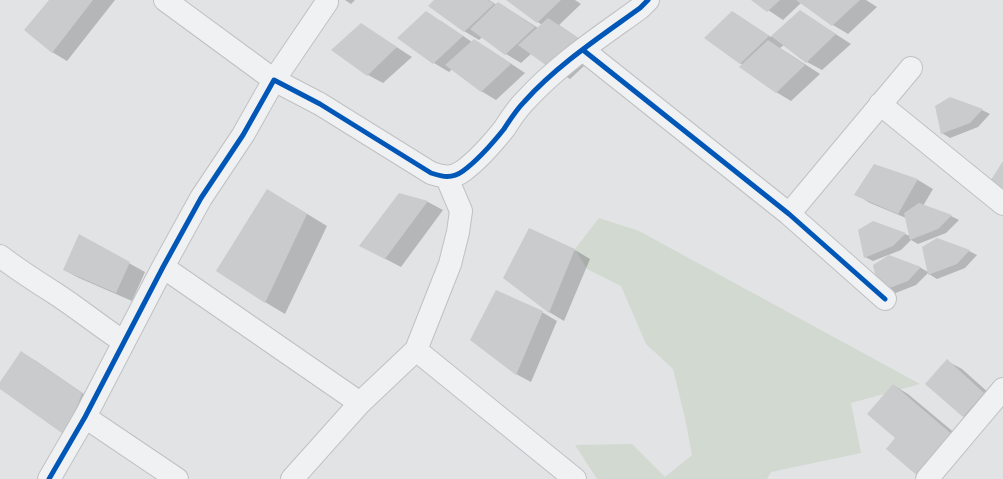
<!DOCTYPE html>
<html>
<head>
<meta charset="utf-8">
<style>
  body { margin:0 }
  canvas { display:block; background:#e1e3e5 }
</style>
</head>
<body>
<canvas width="1003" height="479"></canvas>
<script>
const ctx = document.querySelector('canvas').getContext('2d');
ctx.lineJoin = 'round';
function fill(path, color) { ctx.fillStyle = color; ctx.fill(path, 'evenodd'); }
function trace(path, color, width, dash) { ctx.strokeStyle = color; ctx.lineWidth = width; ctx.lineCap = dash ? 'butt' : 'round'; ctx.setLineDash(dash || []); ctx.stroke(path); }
const green = new Path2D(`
  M 599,218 L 639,231 L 920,384 L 851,403 L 861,453 L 771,472 L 767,479 L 597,479 L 575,445 L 632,444 L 665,477 L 692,455 L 685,418 L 673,369 L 646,344 L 621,286 L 587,269 L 575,249 Z`);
const shadow = new Path2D(`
  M 50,0 L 115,0 L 67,61 L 52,52 Z
  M 345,0 L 355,0 L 351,4 Z
  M 435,0 L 489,0 L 497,5 L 499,3 L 538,28 L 542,25 L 508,0 L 575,0 L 581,4 L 559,25 L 599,52 L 570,79 L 555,70 L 532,53 L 521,63 L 506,54 L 482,37 L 479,40 L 464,31 Z
  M 753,0 L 866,0 L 877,7 L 848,34 L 833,25 L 801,3 L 783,20 Z
  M 800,11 L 851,44 L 822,70 L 807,62 L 784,45 L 780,48 L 820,74 L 791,101 L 776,92 L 740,63 L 733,12 L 771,37 Z
  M 441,21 L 472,42 L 474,40 L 489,49 L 525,73 L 496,100 L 481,91 L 452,69 L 449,72 L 434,63 L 399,38 Z
  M 361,24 L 412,57 L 383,83 L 368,75 Z
  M 950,98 L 982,110 L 990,114 L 978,127 L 950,138 L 942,133 Z
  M 874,165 L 918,180 L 933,189 L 923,206 L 951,216 L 959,220 L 946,233 L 918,244 L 911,240 L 901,250 L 873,261 L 865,257 L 905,234 L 910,236 L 906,218 L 870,203 L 855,194 Z
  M 268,190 L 327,226 L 285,314 L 265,302 Z
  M 399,194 L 428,202 L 443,210 L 401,267 L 376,254 Z
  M 529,230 L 575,250 L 590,259 L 564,321 L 549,312 Z
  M 80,236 L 145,272 L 132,301 L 79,278 L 64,270 Z
  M 937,239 L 969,251 L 977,255 L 965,268 L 937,279 L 929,274 L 928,273 L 916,285 L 888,296 L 889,256 L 921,268 L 928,272 Z
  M 542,312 L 557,321 L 531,382 L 516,374 Z
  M 21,352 L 36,361 L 97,403 L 67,435 L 0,388 L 0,384 Z
  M 947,361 L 962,369 L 999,402 L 978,425 L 963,416 Z
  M 893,385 L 908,394 L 969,445 L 897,438 Z`);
const building = new Path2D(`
  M 49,0 L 93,0 L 52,53 L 24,30 Z
  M 434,0 L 488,0 L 494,4 L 464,32 L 428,6 Z
  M 506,0 L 561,0 L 537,23 Z
  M 751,0 L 780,0 L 767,12 Z
  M 796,0 L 860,0 L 832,26 Z
  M 498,2 L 535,27 L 505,55 L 470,29 Z
  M 800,10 L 836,34 L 806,63 L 771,36 Z
  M 426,11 L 463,36 L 433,64 L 397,38 Z
  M 732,11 L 769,36 L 740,64 L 704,38 Z
  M 548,18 L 584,42 L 554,71 L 518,45 Z
  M 361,23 L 397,47 L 367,76 L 331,50 Z
  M 474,39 L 511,64 L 481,92 L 445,65 Z
  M 768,40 L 805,65 L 776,93 L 739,67 Z
  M 950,97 L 983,109 L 970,123 L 941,134 L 935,106 Z
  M 1003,161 L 1003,193 L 987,186 Z
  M 874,164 L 918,179 L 898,214 L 854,195 Z
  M 267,189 L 307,214 L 265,303 L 216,271 Z
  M 399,193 L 428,201 L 385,259 L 359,246 Z
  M 919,203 L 952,215 L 938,229 L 910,240 L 904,213 Z
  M 873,221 L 906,233 L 893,246 L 864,258 L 858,230 Z
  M 529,228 L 575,249 L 549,313 L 503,278 Z
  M 79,234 L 130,262 L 116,293 L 63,270 Z
  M 937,238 L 970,250 L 957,264 L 928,275 L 922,247 Z
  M 889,255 L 921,267 L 908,281 L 879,292 L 873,265 Z
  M 496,290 L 543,311 L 516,375 L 470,340 Z
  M 21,351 L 82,393 L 66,436 L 0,389 L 0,382 Z
  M 947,359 L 984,393 L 963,417 L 925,384 Z
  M 893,384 L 954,436 L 920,478 L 886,449 L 895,438 L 867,414 Z`);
const minor = new Path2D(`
  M 165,0 L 274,80 L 327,2
  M 583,50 L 789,214 L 885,299
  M 880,104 L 1003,204
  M 447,178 L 461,211 L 458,232 L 450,264 L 416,350 L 575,479
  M 789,214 L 911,68
  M 0,256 C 18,270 37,282 56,294 C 79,309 101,327 124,342
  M 163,267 L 360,403
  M 85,417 L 177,479
  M 49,479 L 85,417 L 163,267 L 201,198 L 243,135 L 274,80 L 320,104 L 431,173 C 443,177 452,179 463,171 C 478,160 492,144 504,129 C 510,120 516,110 524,102 C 557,65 600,37 640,8 L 648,0
  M 292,479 L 360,403 L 416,350
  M 927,479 L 1003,389`);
const cycleway = new Path2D(`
  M 583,50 L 789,214 L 885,299
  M 49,479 L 85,417 L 163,267 L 201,198 L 243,135 L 274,80 L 320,104 L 431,173 C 443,177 452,179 463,171 C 478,160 492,144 504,129 C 510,120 516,110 524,102 C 557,65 600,37 640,8 L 648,0`);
fill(green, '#d2d9d1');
fill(shadow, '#0003');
fill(building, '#c9cbcd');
trace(minor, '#bfc1c3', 24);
trace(minor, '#f0f1f3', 22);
trace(cycleway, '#0057b8', 5);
</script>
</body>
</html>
